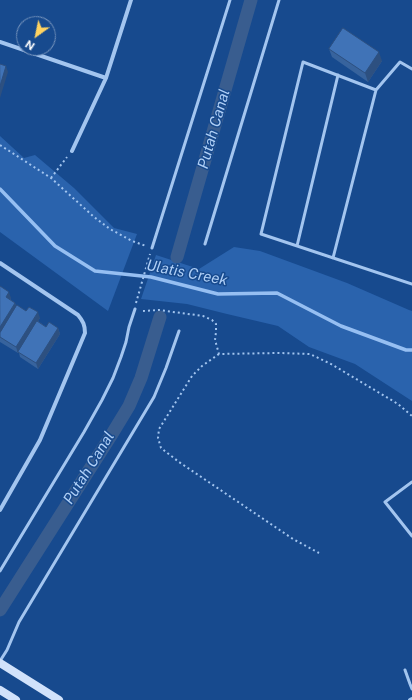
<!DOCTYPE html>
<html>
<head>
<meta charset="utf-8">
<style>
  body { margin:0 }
  #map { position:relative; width:412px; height:700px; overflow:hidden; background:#174a8e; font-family:"Public Sans",sans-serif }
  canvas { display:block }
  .north { position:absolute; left:16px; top:16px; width:40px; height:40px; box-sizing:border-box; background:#174a8e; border:1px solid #7492bb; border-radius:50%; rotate:213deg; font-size:11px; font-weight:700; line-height:16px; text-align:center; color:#fff }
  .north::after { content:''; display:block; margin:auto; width:14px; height:18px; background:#ffd361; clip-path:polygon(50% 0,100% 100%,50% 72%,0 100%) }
</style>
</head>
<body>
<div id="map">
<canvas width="412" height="700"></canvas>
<div class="north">N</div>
</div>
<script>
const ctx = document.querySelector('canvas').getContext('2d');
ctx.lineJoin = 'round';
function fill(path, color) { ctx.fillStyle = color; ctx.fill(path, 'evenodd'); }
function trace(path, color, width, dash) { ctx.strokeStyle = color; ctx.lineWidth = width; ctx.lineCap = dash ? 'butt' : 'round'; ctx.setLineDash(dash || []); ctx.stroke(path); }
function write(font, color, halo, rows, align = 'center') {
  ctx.font = font + ' "Public Sans",sans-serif'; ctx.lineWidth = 3; ctx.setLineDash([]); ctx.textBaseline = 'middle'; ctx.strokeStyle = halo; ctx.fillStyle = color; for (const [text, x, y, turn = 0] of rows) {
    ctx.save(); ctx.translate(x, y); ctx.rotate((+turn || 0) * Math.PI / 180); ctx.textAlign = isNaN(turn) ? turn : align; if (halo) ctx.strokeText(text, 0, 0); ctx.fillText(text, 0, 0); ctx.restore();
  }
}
const green = new Path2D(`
  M 0,136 L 24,158 L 35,155 L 74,188 L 114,228 L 137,234 L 108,311 L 0,232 Z
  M 234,247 L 260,251 L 347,283 L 409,310 L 412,311 L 412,401 L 355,364 L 309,347 L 278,326 L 227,314 L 187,304 L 141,299 L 156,255 L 199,269 Z`);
const stream = new Path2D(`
  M 0,189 L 55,246 L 95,271 L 151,277 L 218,294 L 277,293 L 341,326 L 406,350 L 412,350`);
const canal = new Path2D(`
  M 177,257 L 251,0
  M 0,610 L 112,434 L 129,406 L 141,378 L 160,317`);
const path = new Path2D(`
  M 0,145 L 51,178 L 94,217 L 110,229 L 132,241 L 146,246
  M 51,178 L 67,157
  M 136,303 L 150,254
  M 143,311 L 159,310 L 203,316 L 212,320 L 216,324 L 216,332 L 215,340 L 219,354 L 279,353 L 310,354 L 331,364 L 398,404 L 412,416
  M 219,354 L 202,366 L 192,376 L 159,429 L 158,438 L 161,448 L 179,462 L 293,539 L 319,553`);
const service = new Path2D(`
  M 376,90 L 400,62 L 412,69
  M 205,244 L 279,0
  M 297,246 L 338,75
  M 152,248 L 230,0
  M 333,258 L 376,90 L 303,62 L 261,234 L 412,284
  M 412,482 L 385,502 L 412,536
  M 0,571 L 84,432 L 102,400 L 113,378 L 121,357 L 126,342 L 129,327 L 135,309
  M 0,661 L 7,650 L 19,622 L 154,397 L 166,368 L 179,331
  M 405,670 L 410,684 L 412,689`);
const minor = new Path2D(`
  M 0,42 L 106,78
  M 72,151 L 106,78 L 131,0
  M 0,263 L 78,315 C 83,321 85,325 85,333 L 40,440 L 0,510
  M 410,700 L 412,699`);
const secondary = new Path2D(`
  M 0,663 L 59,700
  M 0,690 L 16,700`);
const wall = new Path2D(`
  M 329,49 L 382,61 L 368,82 L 332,57 Z
  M 0,286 L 11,298 L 10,299 L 15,303 L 16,306 L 40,318 L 38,321 L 46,327 L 58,328 L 60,334 L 38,369 L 20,357 L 19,353 L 18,353 L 0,342 Z`);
const shadedWall = new Path2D(`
  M 379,52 L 382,61 L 368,82 L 365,73 Z
  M 6,66 L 8,72 L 0,98 L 0,86 Z
  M 9,292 L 11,298 L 8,303 L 6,297 Z
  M 15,303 L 17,308 L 0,335 L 0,327 Z
  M 38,312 L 40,318 L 18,353 L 16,347 Z
  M 58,328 L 60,334 L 38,369 L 36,363 Z`);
const building = new Path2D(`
  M 343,28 L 379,52 L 365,73 L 329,49 Z
  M 0,64 L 6,66 L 0,86 Z
  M 0,286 L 9,292 L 6,297 L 15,303 L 0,327 Z
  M 17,305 L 26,311 L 29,307 L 38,312 L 16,347 L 0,337 L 0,333 Z
  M 37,321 L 46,327 L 49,322 L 58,328 L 36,363 L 18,352 Z`);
const waterNames = [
  ["Putah Canal",214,129,-74],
  ["Ulatis Creek",187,273,11],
  ["Putah Canal",89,468,-58]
];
fill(green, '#2a63ad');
trace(stream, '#96bff2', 3.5);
trace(canal, '#395d8f', 13);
trace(path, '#a3c5ef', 2, [2, 3]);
trace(service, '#a3c5ef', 3);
trace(minor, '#a3c5ef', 4);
trace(secondary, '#d1e2fb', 8);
fill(wall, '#37639d');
fill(shadedWall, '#2d5080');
fill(building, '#4073b7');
trace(building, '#2d5080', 1);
write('italic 15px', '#afcff6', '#174a8e', waterNames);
</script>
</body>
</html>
